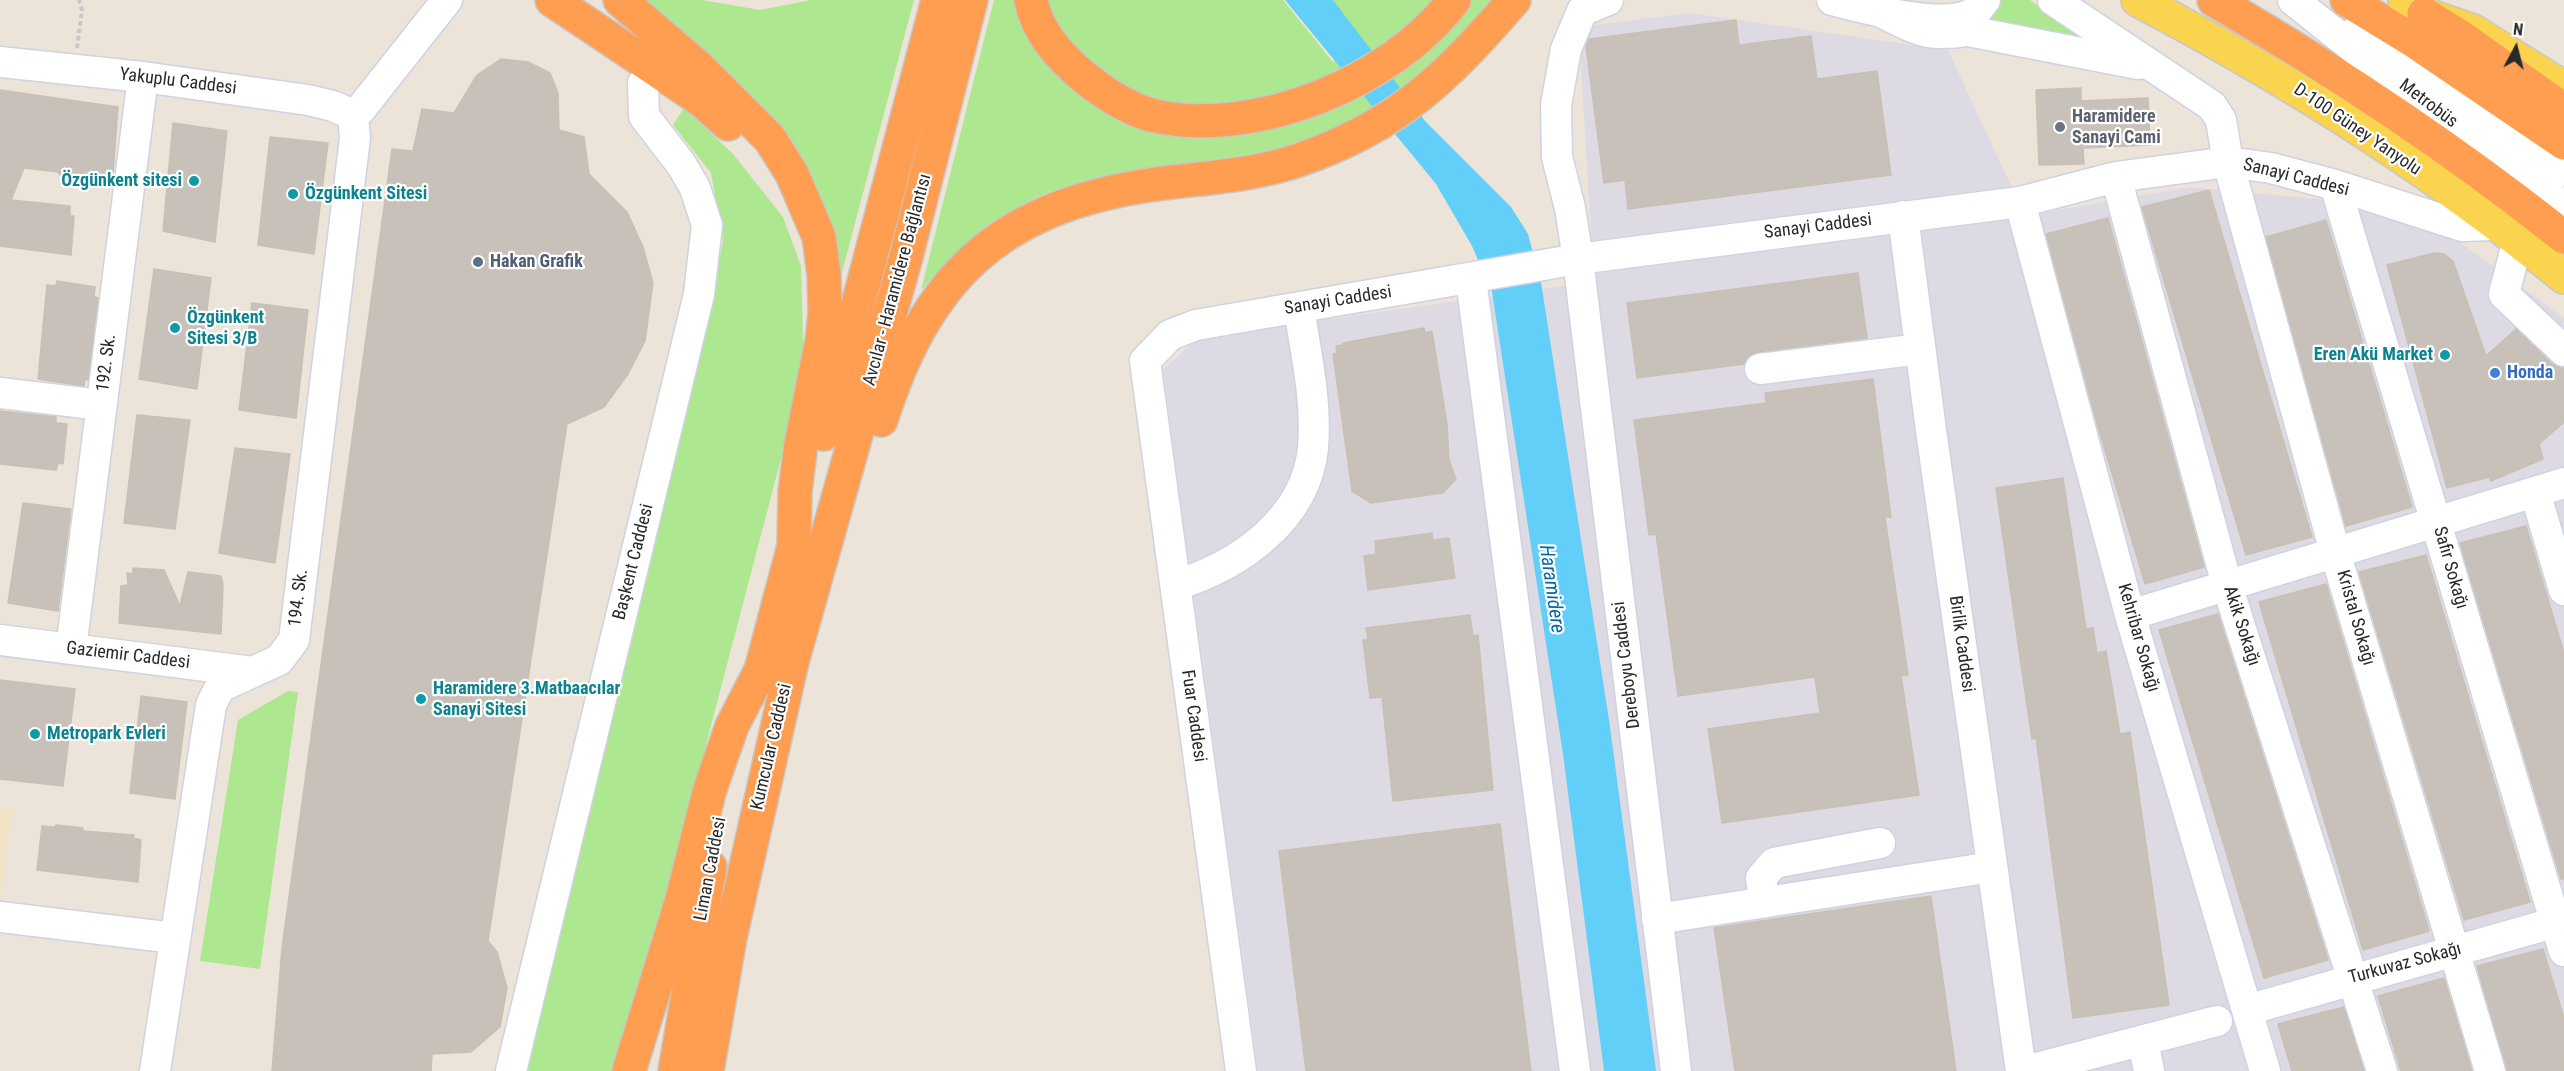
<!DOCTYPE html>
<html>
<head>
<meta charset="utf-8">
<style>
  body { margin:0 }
  #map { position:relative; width:2564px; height:1071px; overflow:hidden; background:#ece4d9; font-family:"Roboto Condensed",sans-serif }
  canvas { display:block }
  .north { position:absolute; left:2486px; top:18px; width:60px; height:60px; -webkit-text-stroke:4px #fff; paint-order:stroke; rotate:7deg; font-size:16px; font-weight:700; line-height:24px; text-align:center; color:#292929 }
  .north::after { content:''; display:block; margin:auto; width:21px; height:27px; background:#292929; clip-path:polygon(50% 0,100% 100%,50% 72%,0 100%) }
</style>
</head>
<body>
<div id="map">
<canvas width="2564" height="1071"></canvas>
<div class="north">N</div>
</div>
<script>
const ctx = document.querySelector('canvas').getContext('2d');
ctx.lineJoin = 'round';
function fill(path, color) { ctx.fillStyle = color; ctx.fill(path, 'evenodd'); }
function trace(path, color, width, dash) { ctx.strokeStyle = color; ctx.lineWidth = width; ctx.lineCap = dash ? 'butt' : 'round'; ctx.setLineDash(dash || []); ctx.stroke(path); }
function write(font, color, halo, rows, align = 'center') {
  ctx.font = font + ' "Roboto Condensed",sans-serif'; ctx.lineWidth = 4.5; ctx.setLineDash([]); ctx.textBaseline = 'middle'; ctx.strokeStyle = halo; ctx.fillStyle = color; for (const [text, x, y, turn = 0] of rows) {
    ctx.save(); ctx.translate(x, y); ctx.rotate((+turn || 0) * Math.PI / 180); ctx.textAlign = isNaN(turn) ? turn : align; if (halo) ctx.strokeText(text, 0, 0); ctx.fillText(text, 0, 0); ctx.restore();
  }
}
const industrial = new Path2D(`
  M 1690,13 L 1948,50 L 2025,216 L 2190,187 L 2413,208 L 2564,318 L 2564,1071 L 1258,1071 L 1163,370 L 1199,337 L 1594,282 L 1580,50 L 1587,26 Z`);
const education = new Path2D(`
  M 0,807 L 13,809 L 0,896 Z`);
const green = new Path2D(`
  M 642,0 L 702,0 L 760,10 L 811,0 L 914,0 L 840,280 L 829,225 Z
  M 994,0 L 1017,0 L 1074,88 L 1231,132 L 1467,6 L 1471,0 L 1497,0 C 1452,49 1404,103 1341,129 C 1274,157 1200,160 1129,173 C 1094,179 1056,186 1025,203 C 985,225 953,258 921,290 Z
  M 1043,0 L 1283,0 L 1333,62 L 1358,41 L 1331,0 L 1435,0 L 1389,44 L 1306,90 L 1228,105 L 1162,104 L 1112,85 L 1075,58 Z
  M 1999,0 L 2030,0 L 2092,45 L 1974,22 Z
  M 684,108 L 733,154 L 783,217 L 801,266 L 804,371 L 681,840 L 628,1030 L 611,1071 L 520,1071 L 706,323 L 723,241 L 711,173 L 673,125 Z
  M 288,691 L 298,692 L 260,969 L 200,961 L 238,720 Z`);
const water = new Path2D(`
  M 1285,0 L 1333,0 L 1426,122 L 1511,207 L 1528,234 L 1541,282 L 1609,720 L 1656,1071 L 1604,1071 L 1563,754 L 1492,292 L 1472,246 L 1436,184 Z`);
const building = new Path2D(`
  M 1736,20 L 1739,45 L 1811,36 L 1817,79 L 1877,71 L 1891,175 L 1628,209 L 1625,180 L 1604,183 L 1586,47 L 1589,39 Z
  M 501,59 L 528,62 L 550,73 L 558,93 L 559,130 L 584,137 L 589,174 L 627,212 L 643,247 L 653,283 L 645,341 L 628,374 L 604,407 L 567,424 L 488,941 L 497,952 L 507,988 L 500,1027 L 471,1052 L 432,1054 L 431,1071 L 272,1071 L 282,948 L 392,149 L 413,151 L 422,109 L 454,113 L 477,75 Z
  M 2081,88 L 2081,101 L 2148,98 L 2150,145 L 2083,148 L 2084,164 L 2039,165 L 2036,90 Z
  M 0,90 L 118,107 L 112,187 L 64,181 L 58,172 L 24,168 L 11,200 L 70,206 L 70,216 L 74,216 L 71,255 L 0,246 Z
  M 173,123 L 227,131 L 215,242 L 163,231 Z
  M 270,137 L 328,143 L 314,254 L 258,245 Z
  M 2209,190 L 2312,537 L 2246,555 L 2142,207 Z
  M 2108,218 L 2204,567 L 2145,584 L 2097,423 L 2046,234 Z
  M 2326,220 L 2412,507 L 2346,526 L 2266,237 Z
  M 2434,253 L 2444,254 L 2453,261 L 2486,356 L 2516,329 L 2552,364 L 2564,368 L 2564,422 L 2539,444 L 2543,459 L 2491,481 L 2489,477 L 2447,488 L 2387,265 Z
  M 154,269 L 211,278 L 197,389 L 139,379 Z
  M 1858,273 L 1867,338 L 1758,352 L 1749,356 L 1744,364 L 1637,378 L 1627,303 Z
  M 57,281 L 95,287 L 94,297 L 98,298 L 88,380 L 85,379 L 84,386 L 38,379 L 47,285 L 56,286 Z
  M 252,303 L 308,310 L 296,418 L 239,410 Z
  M 1424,328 L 1425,333 L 1432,331 L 1447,424 L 1449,460 L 1456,479 L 1443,493 L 1371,503 L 1352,491 L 1333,354 L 1337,353 L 1336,346 L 1343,345 L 1343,343 Z
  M 1873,379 L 1891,517 L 1885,517 L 1908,675 L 1901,675 L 1919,795 L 1722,823 L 1708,729 L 1820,713 L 1815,677 L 1678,696 L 1656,534 L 1649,535 L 1634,420 L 1766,403 L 1765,393 Z
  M 0,411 L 56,417 L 56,423 L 67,424 L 63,464 L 58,463 L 56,470 L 0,464 Z
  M 137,415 L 190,420 L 175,529 L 124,523 Z
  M 235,448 L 290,454 L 275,563 L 219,553 Z
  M 2063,478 L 2086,629 L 2093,628 L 2097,653 L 2106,651 L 2120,734 L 2130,732 L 2169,1005 L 2073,1018 L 2036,738 L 2032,739 L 2021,665 L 1996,488 Z
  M 23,503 L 71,509 L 58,611 L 8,603 Z
  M 2526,526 L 2564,653 L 2564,879 L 2561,879 L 2460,543 Z
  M 1432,533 L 1433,540 L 1449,538 L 1455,578 L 1368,590 L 1364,556 L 1376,554 L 1375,541 Z
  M 2426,555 L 2530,902 L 2464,920 L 2359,572 Z
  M 133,568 L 164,570 L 180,606 L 188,572 L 221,576 L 223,584 L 221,634 L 119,623 L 121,586 L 128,585 L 127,573 L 133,574 Z
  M 2326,584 L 2429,931 L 2363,950 L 2259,602 Z
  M 2218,614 L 2328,960 L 2264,978 L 2159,630 Z
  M 1470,615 L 1473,636 L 1478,635 L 1493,790 L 1393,801 L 1382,697 L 1370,698 L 1363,640 L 1368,640 L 1366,628 Z
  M 0,680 L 75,689 L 63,786 L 0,779 Z
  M 141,696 L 187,702 L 175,799 L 130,793 Z
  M 1500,824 L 1531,1071 L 1306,1071 L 1279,851 Z
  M 56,825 L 83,828 L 83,831 L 134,835 L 133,838 L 141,840 L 138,882 L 37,870 L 42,826 L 55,827 Z
  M 1931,896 L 1956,1071 L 1735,1071 L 1714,928 Z
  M 2543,949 L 2564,1018 L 2564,1071 L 2507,1071 L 2477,966 Z
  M 2444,978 L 2472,1071 L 2401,1071 L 2378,996 Z
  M 2344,1007 L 2364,1071 L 2292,1071 L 2278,1024 Z`);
const path = new Path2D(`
  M 77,48 L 82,10 L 79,0`);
const minor = new Path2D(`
  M 1608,0 L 1582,11 L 1566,49 L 1556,105 L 1557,157 L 1570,208 L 1578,259 L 1676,1071
  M 1832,0 C 1864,8 1948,32 1976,11 C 1979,9 1982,3 1985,0
  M 2053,0 L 2212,106 L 2221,120 L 2228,162 L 2335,552 L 2490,1071
  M 2293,0 L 2381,70 L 2564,206
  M 1883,13 C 1919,31 1927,37 1968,31 L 2138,64
  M 2355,32 L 2404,58 L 2564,171
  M 0,62 L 143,77 L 308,100 L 333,106 L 353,115
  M 353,115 L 360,110 L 447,0
  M 2116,177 L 2227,585 L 2382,1071
  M 2335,185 L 2564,951
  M 2020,202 L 2130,615 L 2265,1071
  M 1903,216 L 1931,430 L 2021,1071
  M 2518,240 L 2504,294 L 2564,351
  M 1471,279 L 1575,1071
  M 1760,369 L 1920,349
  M 0,393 L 101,405
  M 2535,492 L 2564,590
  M 1176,585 C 1238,566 1306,520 1313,448 C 1317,401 1306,354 1299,308
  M 2130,615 L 2564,483
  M 0,640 L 253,672
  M 71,649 L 143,77
  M 1764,902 L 1761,878 L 1774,863 L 1880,843
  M 0,917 L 174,938
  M 1657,919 L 1992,867
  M 2247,1010 L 2564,920
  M 2143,1041 L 2149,1071
  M 155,1071 L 211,705 L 220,687 L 279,660 L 294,640 L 355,138 L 353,115
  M 511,1071 L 699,294 L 707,225 L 695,188 L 681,164 L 644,116 L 643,83 L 655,69
  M 1241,1071 L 1145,361 L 1170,335 L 1196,325 L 1578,259 L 2020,202 L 2116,177 L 2228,162 L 2271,168 L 2335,185 L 2462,226 L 2497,225
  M 2025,1071 L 2217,1021`);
const major = new Path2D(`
  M 2138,0 C 2288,79 2433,170 2564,277
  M 2405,0 L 2424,14 L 2473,31 L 2564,88`);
const highway = new Path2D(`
  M 552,0 L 700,99 L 728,124
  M 620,0 L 696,65 L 770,139 L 792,174 L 819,237 L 824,275 L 825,313 L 822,340 L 801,444 L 795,492 L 794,546 L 761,670 L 732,726 L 710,789 L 681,903 L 629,1071
  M 1031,0 C 1037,32 1059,56 1084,77 C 1104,93 1129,110 1155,116 C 1256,138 1392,82 1454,0
  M 2214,0 C 2336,71 2453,149 2564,237
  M 2347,0 L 2417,43 L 2564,143
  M 2424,14 L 2458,35 L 2564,110
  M 881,420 C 926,279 996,210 1143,186 C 1195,178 1250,177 1299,160 C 1398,126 1447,77 1514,0
  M 824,434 L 938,0
  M 675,1071 L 710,867
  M 707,1071 L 730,938 L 792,662 L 906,257 L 971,0`);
const markers = [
  [2060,127,6,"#6b7280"],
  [194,181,6,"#0f9aa8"],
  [293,194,6,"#0f9aa8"],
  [478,262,6,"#5c6f8a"],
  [175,328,6,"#0f9aa8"],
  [2445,355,6,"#0f9aa8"],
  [2495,373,6,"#3f7fe0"],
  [421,699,6,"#0f9aa8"],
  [35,734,6,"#0f9aa8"]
];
const streetNames = [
  ["Yakuplu Caddesi",178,82,7],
  ["Metrobüs",2428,104,37],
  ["D-100 Güney Yanyolu",2357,130,34],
  ["Sanayi Caddesi",2296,178,14],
  ["Sanayi Caddesi",1818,227,-7],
  ["Avcılar - Haramidere Bağlantısı",898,280,-75],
  ["Sanayi Caddesi",1338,301,-9],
  ["192. Sk.",107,363,-83],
  ["Başkent Caddesi",634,562,-76],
  ["Safir Sokağı",2450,568,74],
  ["194. Sk.",299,598,-83],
  ["Kristal Sokağı",2355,618,74],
  ["Akik Sokağı",2241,626,72],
  ["Kehribar Sokağı",2138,638,74],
  ["Birlik Caddesi",1961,644,82],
  ["Gaziemir Caddesi",128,656,7],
  ["Dereboyu Caddesi",1627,665,-97],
  ["Fuar Caddesi",1193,716,82],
  ["Kumcular Caddesi",772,747,-77],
  ["Liman Caddesi",711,869,-79],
  ["Turkuvaz Sokağı",2405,964,-15]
];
const worshipNames = [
  ["Haramidere",2072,117],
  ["Sanayi Cami",2072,138]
];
const cultureNames = [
  ["Özgünkent sitesi",182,181,"right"],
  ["Özgünkent Sitesi",305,194],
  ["Özgünkent",187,318],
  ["Sitesi 3/B",187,339],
  ["Eren Akü Market",2433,355,"right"],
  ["Haramidere 3.Matbaacılar",433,689],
  ["Sanayi Sitesi",433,710],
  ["Metropark Evleri",47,734]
];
const serviceNames = [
  ["Hakan Grafik",490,262]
];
const shopNames = [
  ["Honda",2507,373]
];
const waterNames = [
  ["Haramidere",1551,589,82]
];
fill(industrial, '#dddae4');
fill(education, '#f0e3c6');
fill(green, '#ade890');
fill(water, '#62cff8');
fill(building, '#c7c1b9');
trace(building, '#c8c0b3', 1.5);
trace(minor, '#ced2e3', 33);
trace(major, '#c7c7c7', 36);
trace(highway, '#c7c7c7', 36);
trace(path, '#c7c7c7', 4, [4.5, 3]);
trace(minor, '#fff', 30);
trace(major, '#fbd44f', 33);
trace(highway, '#ff9e51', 33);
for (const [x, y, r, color] of markers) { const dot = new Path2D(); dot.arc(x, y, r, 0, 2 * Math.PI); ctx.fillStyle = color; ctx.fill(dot); trace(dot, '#fff', 2); }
write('18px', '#292929', '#fff', streetNames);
write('bold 18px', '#5b616d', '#fff', worshipNames, 'left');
write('bold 18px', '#0d838f', '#fff', cultureNames, 'left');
write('bold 18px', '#4e5e75', '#fff', serviceNames, 'left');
write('bold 18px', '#366cbe', '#fff', shopNames, 'left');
write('italic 20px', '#036aa2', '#fff', waterNames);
</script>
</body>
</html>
